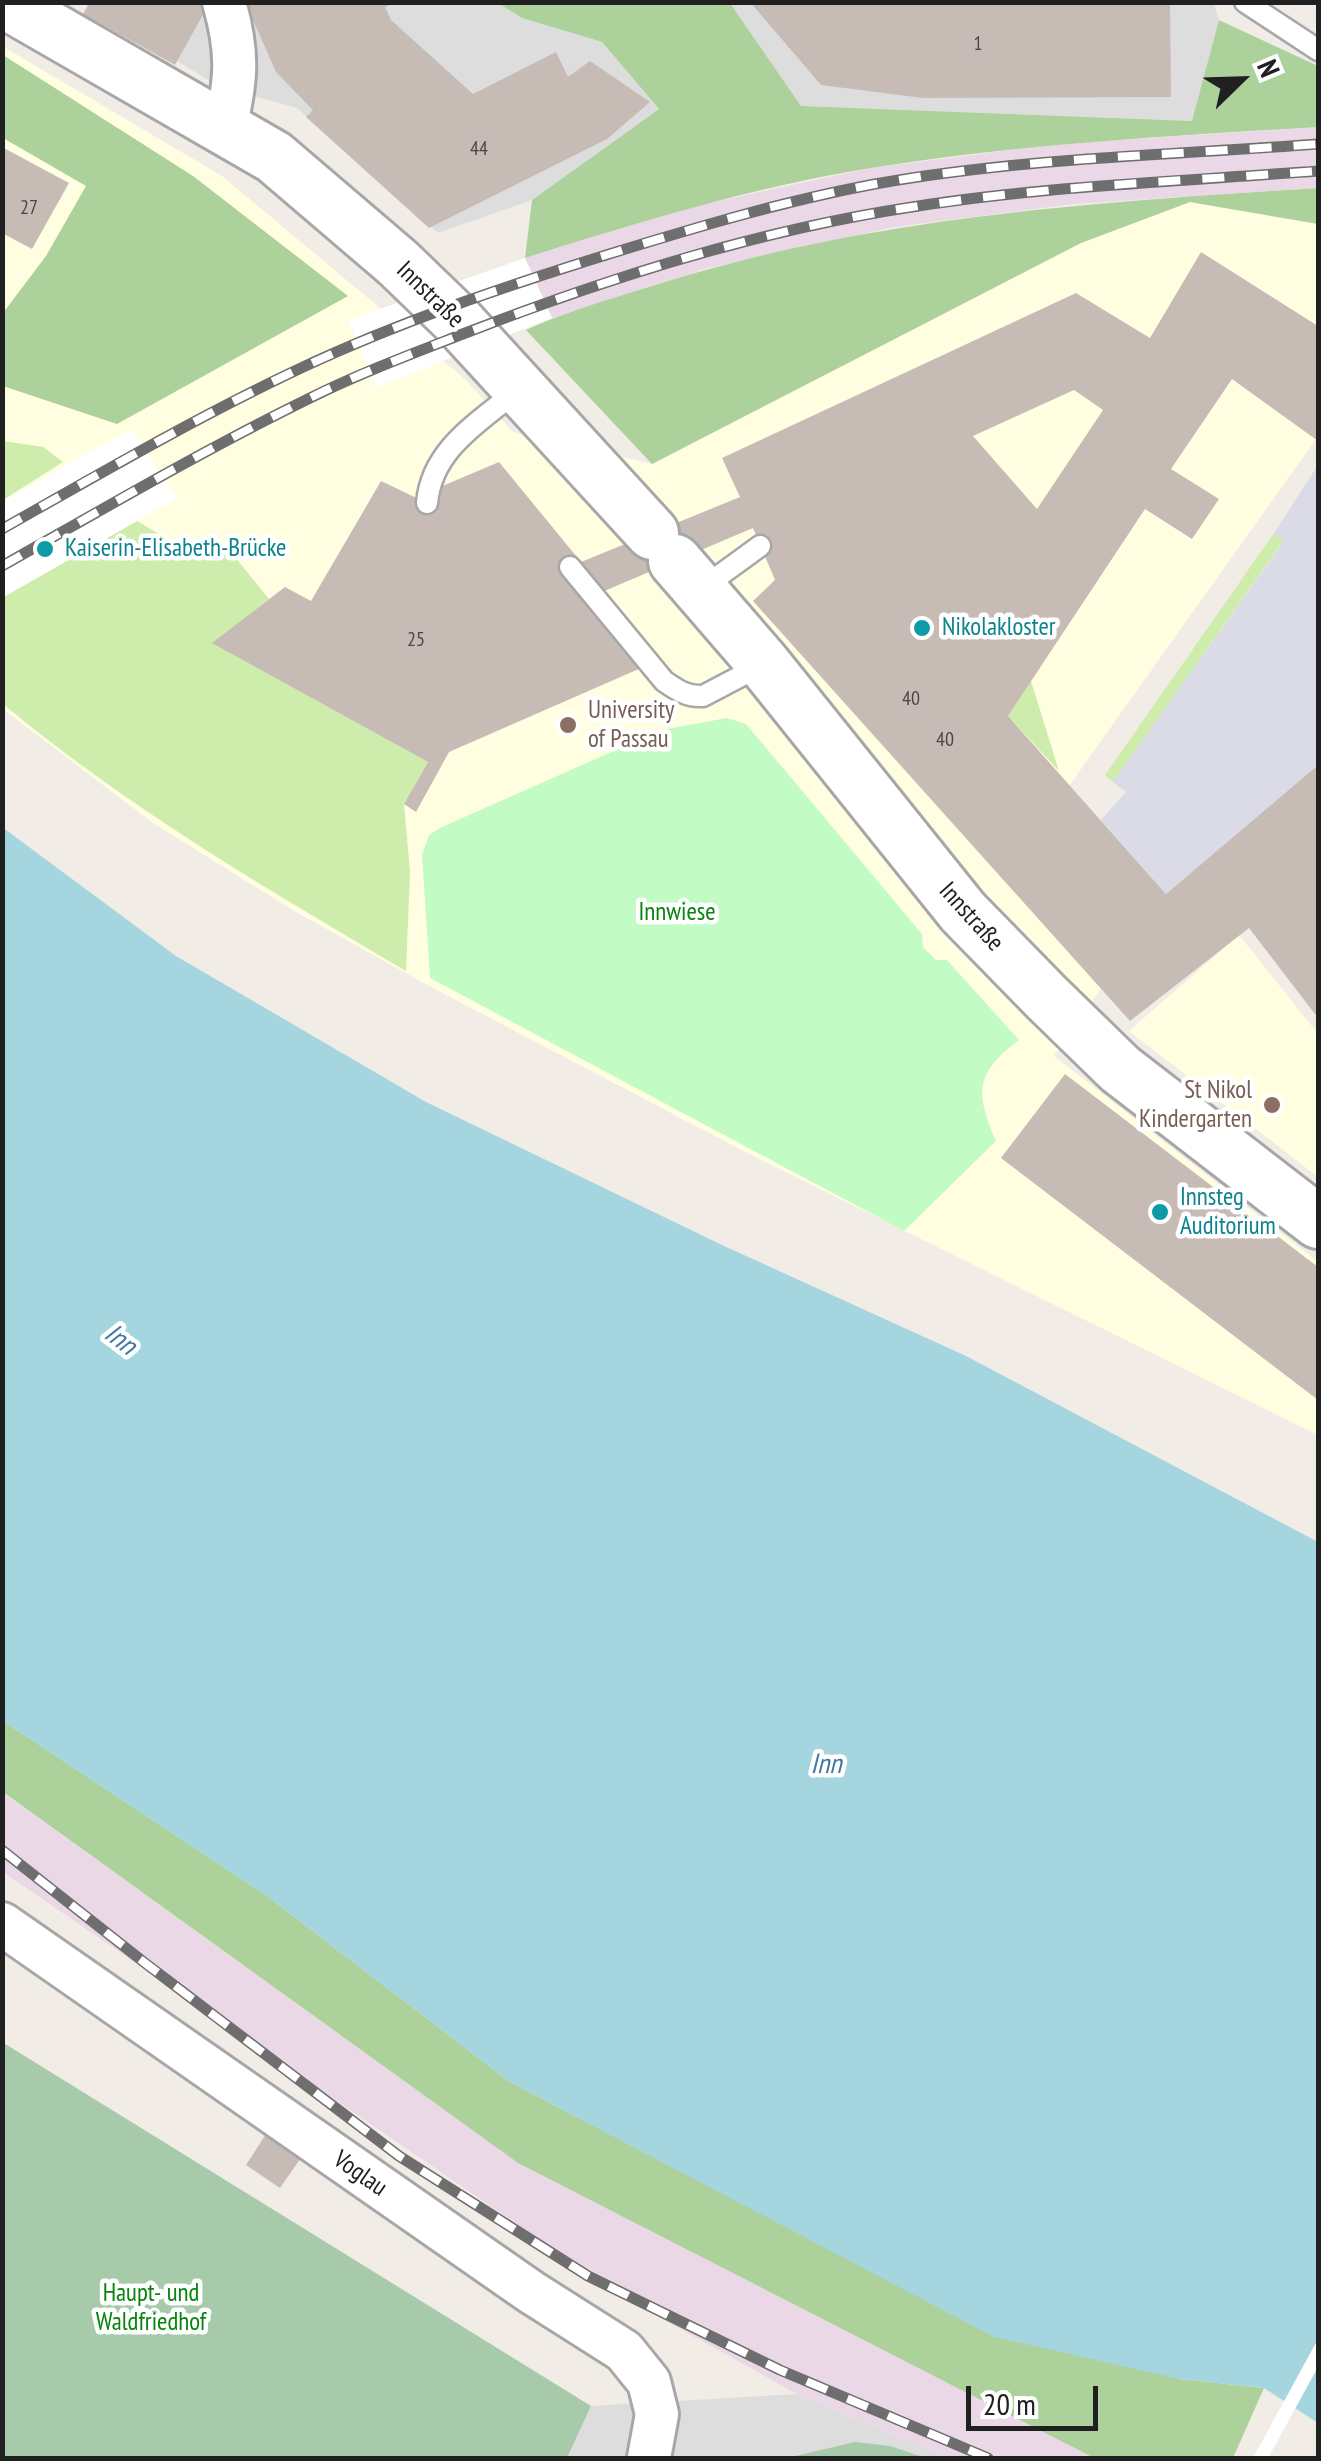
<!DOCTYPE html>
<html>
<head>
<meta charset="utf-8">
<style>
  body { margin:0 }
  #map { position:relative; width:1321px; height:2461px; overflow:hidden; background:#f1ede6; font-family:"PT Sans Narrow",sans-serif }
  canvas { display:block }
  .frame { position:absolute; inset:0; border:5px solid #202020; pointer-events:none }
  .north { position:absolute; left:1191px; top:30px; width:100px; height:100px; -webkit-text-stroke:8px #fff; paint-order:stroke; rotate:67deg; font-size:28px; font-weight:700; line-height:40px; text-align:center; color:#202020 }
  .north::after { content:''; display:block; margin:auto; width:35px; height:45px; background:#202020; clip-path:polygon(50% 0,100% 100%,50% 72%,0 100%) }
  .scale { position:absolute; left:966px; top:2386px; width:132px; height:45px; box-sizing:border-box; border:5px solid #202020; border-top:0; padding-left:12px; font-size:30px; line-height:35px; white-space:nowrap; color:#202020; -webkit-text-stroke:8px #fff; paint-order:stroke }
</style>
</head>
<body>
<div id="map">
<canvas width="1321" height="2461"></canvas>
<div class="frame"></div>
<div class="north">N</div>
<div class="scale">20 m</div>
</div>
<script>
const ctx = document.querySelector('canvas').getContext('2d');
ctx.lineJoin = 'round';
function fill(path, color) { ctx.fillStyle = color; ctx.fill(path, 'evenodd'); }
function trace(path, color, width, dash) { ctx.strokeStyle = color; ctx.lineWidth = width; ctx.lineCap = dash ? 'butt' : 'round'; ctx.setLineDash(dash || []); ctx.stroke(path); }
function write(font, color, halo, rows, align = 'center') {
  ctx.font = font + ' "PT Sans Narrow",sans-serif'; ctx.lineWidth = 9; ctx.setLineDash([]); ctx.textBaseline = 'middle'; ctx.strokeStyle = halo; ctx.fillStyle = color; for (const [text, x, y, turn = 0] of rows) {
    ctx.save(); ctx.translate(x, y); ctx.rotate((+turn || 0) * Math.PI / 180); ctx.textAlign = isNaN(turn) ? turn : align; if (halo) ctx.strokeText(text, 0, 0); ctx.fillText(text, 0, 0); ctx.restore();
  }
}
const residential = new Path2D(`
  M 1213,2 L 1219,20 L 1193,121 L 801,106 L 730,3 Z
  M 82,3 L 498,3 L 522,18 L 602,42 L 659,109 L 532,200 L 438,233 L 297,108 L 218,86 Z
  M 797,2394 L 948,2458 L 567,2458 L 591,2406 Z`);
const industrial = new Path2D(`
  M 1318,127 L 1318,188 L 1073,204 L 894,227 L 708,268 L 552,318 L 525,258 L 686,208 L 871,168 L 1058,144 Z
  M 2,1792 L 518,2163 L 1094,2458 L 948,2458 L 797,2394 L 623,2297 L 3,1872 Z`);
const education = new Path2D(`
  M 2,46 L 222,176 L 466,380 L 513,432 L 652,464 L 1081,243 L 1190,202 L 1318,224 L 1318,436 L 1069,786 L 1166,894 L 1054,1056 L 1318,1262 L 1318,1435 L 753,1156 L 431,987 L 296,912 L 153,823 L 3,709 Z
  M 1239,935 L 1318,1034 L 1318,1177 L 1129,1031 Z`);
const grass = new Path2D(`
  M 3,441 L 43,447 L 63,462 L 3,500 Z
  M 137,521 L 172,542 L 230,551 L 269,599 L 213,643 L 428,762 L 404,804 L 410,872 L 406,971 C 267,889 128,808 3,704 L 2,598 Z
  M 1274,533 L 1284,540 L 1113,782 L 1105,775 Z
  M 1031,681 L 1059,771 L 1008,716 Z`);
const forest = new Path2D(`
  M 498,3 L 730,3 L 801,106 L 1192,121 L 1219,20 L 1318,66 L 1318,127 C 1169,136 1019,144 871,168 C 753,187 639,222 525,258 L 532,200 L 659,109 L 602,42 L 522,18 Z
  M 3,55 L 193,176 L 348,296 L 117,424 L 3,386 L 3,313 L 46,256 L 86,186 L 3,138 Z
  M 1318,188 L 1318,224 L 1190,202 L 1081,243 L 652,464 L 526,330 C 565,312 607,300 649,287 C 872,216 1087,203 1318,188 Z
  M 3,1721 L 267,1896 L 510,2082 L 831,2250 L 1180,2379 L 1264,2388 L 1233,2458 L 1094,2458 L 518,2163 L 3,1792 Z`);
const cemetery = new Path2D(`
  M 2,2042 L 591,2406 L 567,2458 L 3,2458 Z
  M 855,2442 L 890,2446 L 926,2458 L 787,2458 Z`);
const park = new Path2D(`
  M 727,718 L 746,724 L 922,934 L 923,947 L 936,960 L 947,960 L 1019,1040 C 975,1073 975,1092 996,1141 L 904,1231 L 430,978 L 422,855 L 429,835 L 442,827 L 661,730 Z`);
const plaza = new Path2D(`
  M 1318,465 L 1318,765 L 1166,894 L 1101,820 L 1126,792 L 1113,782 L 1284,541 L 1274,533 Z`);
const water = new Path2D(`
  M 2,827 L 176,956 L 426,1102 L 722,1245 L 966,1356 L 1318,1542 L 1318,2423 L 1264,2388 L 1180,2379 L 994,2337 L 510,2082 L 267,1896 L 3,1721 Z`);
const pier = new Path2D(`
  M 525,258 L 552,318 L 377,387 L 348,320 Z
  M 131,429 L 177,498 L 3,597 L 3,501 Z
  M 1318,2339 L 1318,2367 L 1268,2458 L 1253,2458 Z`);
const building = new Path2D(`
  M 90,2 L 210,2 L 175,65 L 83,14 Z
  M 245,2 L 397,2 L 385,7 L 391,20 L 473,94 L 556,52 L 568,77 L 590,61 L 650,102 L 607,139 L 429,228 L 306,117 L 313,110 L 276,72 Z
  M 750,2 L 1170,2 L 1171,97 L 923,98 L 821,85 Z
  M 2,147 L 69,183 L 32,249 L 2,233 Z
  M 1201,252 L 1318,326 L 1318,441 L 1232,379 L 1171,469 L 1219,499 L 1192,539 L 1145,509 L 1008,716 L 1166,894 L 1318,765 L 1318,1018 L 1249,928 L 1130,1021 L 753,601 L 775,580 L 753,528 L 583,600 L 641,668 L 449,752 L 416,812 L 404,804 L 428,762 L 212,643 L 285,587 L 311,601 L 381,481 L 427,503 L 439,501 L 440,487 L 499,462 L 581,562 L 740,497 L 722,458 L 1076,293 L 1150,338 ZM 1074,390 L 1103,410 L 1037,509 L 973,436 Z
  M 1065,1074 L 1318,1267 L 1318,1400 L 1001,1158 Z
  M 268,2131 L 303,2155 L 280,2188 L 246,2165 Z`);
const service = new Path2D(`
  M 1245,2 L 1318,50
  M 427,503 C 432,448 480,422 519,389
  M 570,567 L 664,681 C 677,690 687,697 703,696 L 762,665
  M 701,589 L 760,546`);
const minor = new Path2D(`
  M 224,2 C 238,51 237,78 225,127
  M 2,1924 L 531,2292 L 624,2351 L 649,2382 L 657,2414 L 649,2458`);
const tertiary = new Path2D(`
  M 5,2 L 274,157 L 398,263 L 455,318 L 652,533
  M 675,561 L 764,664 L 963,912 L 1047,998 L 1120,1069 L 1318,1222`);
const rail = new Path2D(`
  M 2,529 C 101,473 199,416 301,368 C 399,322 503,287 606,255 C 694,228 783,201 875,184 C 1021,158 1171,155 1318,144
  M 2,566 C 103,509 204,450 308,399 C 360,373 414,353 468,332 C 611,277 760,230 912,207 C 1046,186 1183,181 1318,171
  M 2,1850 L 145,1963 L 399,2156 L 588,2276 L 780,2370 L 988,2458`);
const markers = [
  [45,549,10,"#0f9aa8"],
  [922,628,10,"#0f9aa8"],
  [568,725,10,"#8d6e63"],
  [1272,1105,10,"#8d6e63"],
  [1160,1212,10,"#0f9aa8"]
];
const numberNames = [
  ["1",978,44],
  ["44",479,149],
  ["27",29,208],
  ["25",416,640],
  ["40",911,699],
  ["40",945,740]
];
const streetNames = [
  ["Innstraße",430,295,44],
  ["Innstraße",971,917,48],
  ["Voglau",360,2174,35]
];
const cultureNames = [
  ["Kaiserin-Elisabeth-Brücke",65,549],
  ["Nikolakloster",942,628],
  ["Innsteg",1180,1198],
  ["Auditorium",1180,1227]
];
const educationNames = [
  ["University",588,711],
  ["of Passau",588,740],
  ["St Nikol",1252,1091,"right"],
  ["Kindergarten",1252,1120,"right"]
];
const parkNames = [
  ["Innwiese",677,913],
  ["Haupt- und",151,2294],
  ["Waldfriedhof",151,2323]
];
const waterNames = [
  ["Inn",120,1340,37],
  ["Inn",826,1765]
];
fill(residential, '#dedddd');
fill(industrial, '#ead8e7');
fill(education, '#fffee1');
fill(grass, '#ceecab');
fill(forest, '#add19a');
fill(cemetery, '#a6caaa');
fill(park, '#c3fbc5');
fill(plaza, '#dadbe7');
fill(water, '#a5d5df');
fill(pier, '#fff');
fill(building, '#c6bcb5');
trace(service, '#a7a7a7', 25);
trace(minor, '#a7a7a7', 48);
trace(tertiary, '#a7a7a7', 58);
trace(service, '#fff', 20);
trace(minor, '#fff', 42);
trace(tertiary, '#fff', 52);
trace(rail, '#6e6e6e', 11);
trace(rail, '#fff', 8, [22]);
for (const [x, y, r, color] of markers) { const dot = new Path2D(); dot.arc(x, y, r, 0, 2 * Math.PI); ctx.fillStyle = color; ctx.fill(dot); trace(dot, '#fff', 4); }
write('20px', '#4a4745', null, numberNames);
write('25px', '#202020', '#fff', streetNames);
write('25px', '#0d838f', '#fff', cultureNames, 'left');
write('25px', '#785e54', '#fff', educationNames, 'left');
write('25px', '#08830d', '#fff', parkNames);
write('italic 28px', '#4278a3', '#fff', waterNames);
</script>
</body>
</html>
